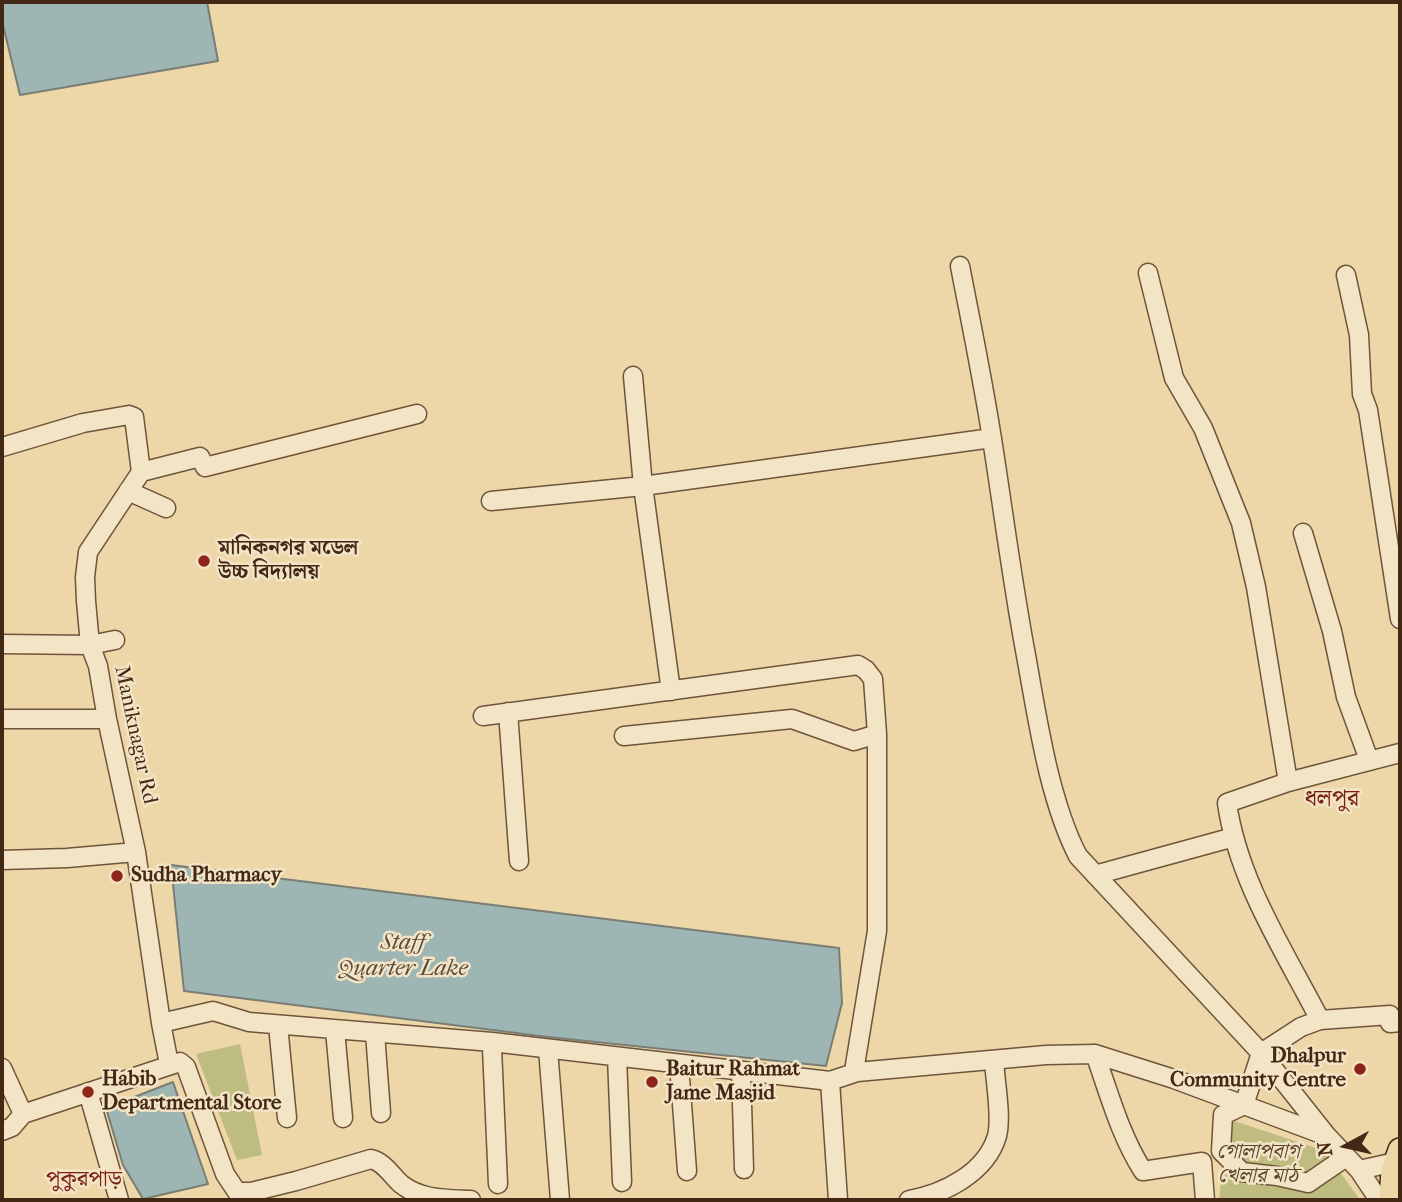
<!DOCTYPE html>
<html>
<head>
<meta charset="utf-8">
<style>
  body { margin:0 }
  #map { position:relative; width:1402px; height:1202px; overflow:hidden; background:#edd6a7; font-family:"IM FELL French Canon",serif }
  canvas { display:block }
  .frame { position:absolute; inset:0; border:4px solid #432815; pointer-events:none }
  .north { position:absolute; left:1311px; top:1111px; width:70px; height:70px; -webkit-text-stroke:5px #f3e4c6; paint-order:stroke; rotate:262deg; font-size:19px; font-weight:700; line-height:28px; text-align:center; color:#432815 }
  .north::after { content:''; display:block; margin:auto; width:24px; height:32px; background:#432815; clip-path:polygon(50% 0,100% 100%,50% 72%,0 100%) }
</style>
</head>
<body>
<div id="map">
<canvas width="1402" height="1202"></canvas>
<div class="frame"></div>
<div class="north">N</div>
</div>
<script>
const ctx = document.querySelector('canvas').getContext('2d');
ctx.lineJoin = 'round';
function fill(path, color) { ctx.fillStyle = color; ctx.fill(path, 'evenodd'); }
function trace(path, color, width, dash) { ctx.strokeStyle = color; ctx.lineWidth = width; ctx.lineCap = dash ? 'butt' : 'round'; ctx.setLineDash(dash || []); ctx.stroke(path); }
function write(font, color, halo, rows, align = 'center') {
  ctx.font = font + ' "IM FELL French Canon","Noto Serif Bengali",serif'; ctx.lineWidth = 5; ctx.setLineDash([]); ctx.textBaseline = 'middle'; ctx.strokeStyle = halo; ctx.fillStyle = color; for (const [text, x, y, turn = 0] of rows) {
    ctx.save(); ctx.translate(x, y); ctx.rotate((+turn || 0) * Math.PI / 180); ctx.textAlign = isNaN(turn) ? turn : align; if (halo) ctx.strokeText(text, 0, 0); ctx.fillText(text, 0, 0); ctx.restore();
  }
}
const green = new Path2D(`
  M 240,1044 L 262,1155 L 237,1160 L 196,1054 Z
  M 1228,1119 L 1325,1151 L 1360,1200 L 1219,1200 Z`);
const water = new Path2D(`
  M 2,2 L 207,2 L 218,61 L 20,95 L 2,21 Z
  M 171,865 L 839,948 L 842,1003 L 826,1066 L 548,1037 L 184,991 Z
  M 173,1082 L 208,1184 L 143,1199 L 123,1165 L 106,1108 Z`);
const minor = new Path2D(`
  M 960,266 C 971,323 983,381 992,439 C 1003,509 1012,580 1025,650 C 1037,715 1048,798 1078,856 L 1261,1053 L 1327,1136 L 1359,1170 L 1379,1200
  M 1148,273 L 1174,378 L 1203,428 L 1241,523 L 1256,587 L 1288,782
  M 1346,275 L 1359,335 L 1362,394 L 1368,410 L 1400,619
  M 633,376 L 643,486 L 671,691
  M 2,447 L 83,423 L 129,415 L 134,417 L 141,472
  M 141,472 L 88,552 L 85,577 L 86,601 L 90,645 L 98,666 L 107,719 L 136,852 L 161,1023 L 169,1064
  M 141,472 L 200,457 L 205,467 L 417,414
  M 128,491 L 166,508
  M 491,501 L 643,486 L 992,438
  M 1303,533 L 1332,631 L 1346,697 L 1369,760
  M 2,644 L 90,645 L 115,640
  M 508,712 L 519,861
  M 483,716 L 858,665 L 866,670 L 873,679 L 877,734 L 877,931 L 855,1065 L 857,1072
  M 2,719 L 107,719
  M 624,736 L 792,719 L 854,741 L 877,734
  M 2,860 L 67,858 L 136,852
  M 1095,875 L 1234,837
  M 1320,1020 C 1284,950 1238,881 1227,803 L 1288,782 L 1400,753
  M 161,1023 L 213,1011 L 249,1022 L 492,1042 L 830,1081 L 857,1072 L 1046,1055 L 1095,1054 L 1174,1079 L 1327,1136
  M 278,1025 L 287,1118
  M 335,1030 L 343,1118
  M 375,1033 L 381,1113
  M 492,1048 L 498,1184
  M 548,1049 L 560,1200
  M 1095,1054 C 1109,1093 1120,1135 1143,1171 L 1202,1162 L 1205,1200
  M 617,1057 L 622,1182
  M 679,1064 L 687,1171
  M 2,1068 L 23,1114
  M 741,1071 L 744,1169
  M 830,1081 L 838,1200
  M 88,1092 L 119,1200
  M 23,1114 L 180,1062 L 186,1067 L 225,1174 L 237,1192 L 251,1192 L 296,1181 L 371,1159 C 384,1162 391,1175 401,1184 C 421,1200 447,1199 471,1200
  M 2,1131 L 12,1127 L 23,1114
  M 1346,1157 L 1308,1183 L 1277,1176 L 1242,1172 L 1221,1151 L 1223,1115 L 1244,1105 L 1261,1053 L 1301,1027 L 1320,1020 L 1390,1015 L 1390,1023 L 1400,1022
  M 1359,1170 L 1400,1161
  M 909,1200 C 944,1194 986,1173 997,1136 C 1002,1116 995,1081 994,1060`);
const major = new Path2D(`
  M 1391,1200 L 1393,1170 L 1400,1150`);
const markers = [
  [204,561,7,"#8f2418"],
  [117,876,7,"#8f2418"],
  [1360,1069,7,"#8f2418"],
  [652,1082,7,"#8f2418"],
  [88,1092,7,"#8f2418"]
];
const poiNames = [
  ["মানিকনগর মডেল",218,549],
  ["উচ্চ বিদ্যালয়",218,573],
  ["Sudha Pharmacy",131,876],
  ["Dhalpur",1346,1057,"right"],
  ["Community Centre",1346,1081,"right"],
  ["Baitur Rahmat",666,1070],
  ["Jame Masjid",666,1094],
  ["Habib",102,1080],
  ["Departmental Store",102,1104]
];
const streetNames = [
  ["Maniknagar Rd",135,735,78]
];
const parkNames = [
  ["গোলাপবাগ",1258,1153],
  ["খেলার মাঠ",1258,1177]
];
const waterNames = [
  ["Staff",403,943],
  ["Quarter Lake",403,969]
];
const neighbourhoodNames = [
  ["পুকুরপাড়",84,1180]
];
const quarterNames = [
  ["ধলপুর",1332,800]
];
fill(green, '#bfbc82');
fill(water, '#9eb6b3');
trace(water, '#7a7d74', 2);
trace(minor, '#6e543a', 21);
trace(major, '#432815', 26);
trace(minor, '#f3e4c6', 18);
trace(major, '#edd6a7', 23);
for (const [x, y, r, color] of markers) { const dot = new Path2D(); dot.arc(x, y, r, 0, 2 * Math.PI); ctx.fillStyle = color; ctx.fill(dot); trace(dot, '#f3e4c6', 2.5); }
write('bold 21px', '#432815', '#f3e4c6', poiNames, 'left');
write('21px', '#432815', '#f3e4c6', streetNames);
write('italic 21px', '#5c462b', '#f3e4c6', parkNames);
write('italic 23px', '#5a4c3c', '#f3e4c6', waterNames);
write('23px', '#7a1f14', '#f3e4c6', neighbourhoodNames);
write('24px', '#7a1f14', '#f3e4c6', quarterNames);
</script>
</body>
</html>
